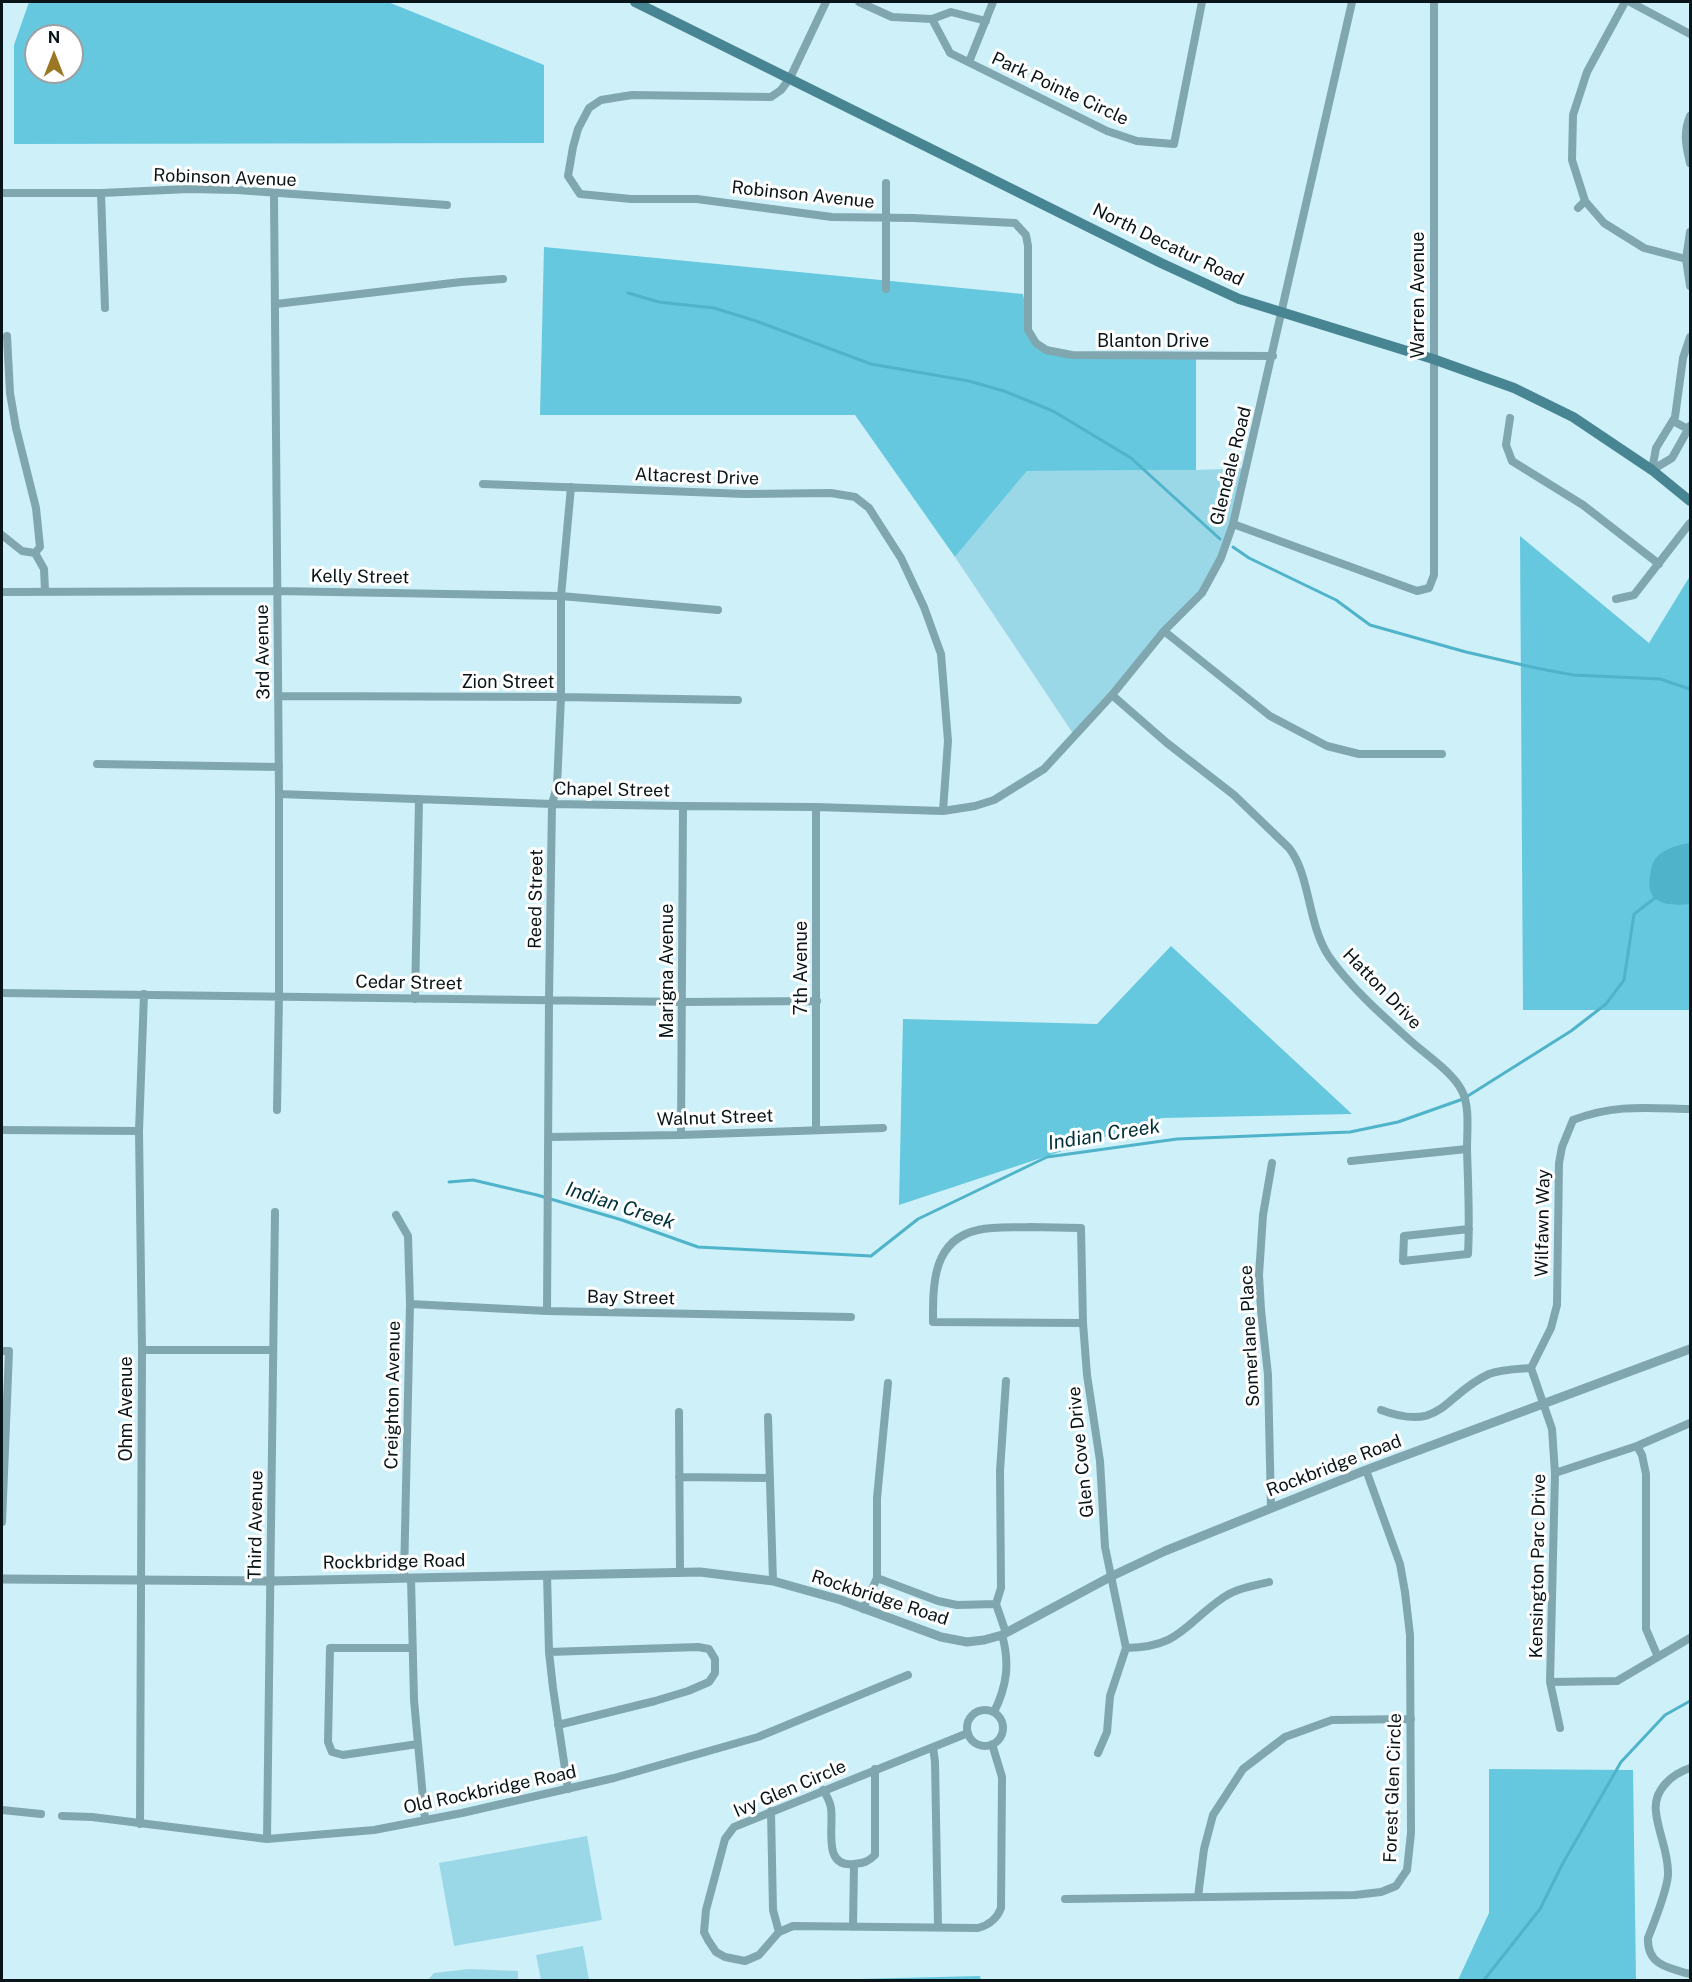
<!DOCTYPE html>
<html>
<head>
<meta charset="utf-8">
<style>
  body { margin:0 }
  #map { position:relative; width:1692px; height:1982px; overflow:hidden; background:#cef0f9; font-family:"Public Sans",sans-serif }
  canvas { display:block }
  .frame { position:absolute; inset:0; border:3px solid #091518; pointer-events:none }
  .north { position:absolute; left:24px; top:24px; width:60px; height:60px; box-sizing:border-box; background:#fff; border:2px solid #9da1a3; border-radius:50%; rotate:0deg; font-size:16px; font-weight:700; line-height:24px; text-align:center; color:#091518 }
  .north::after { content:''; display:block; margin:auto; width:21px; height:27px; background:#9c7723; clip-path:polygon(50% 0,100% 100%,50% 72%,0 100%) }
</style>
</head>
<body>
<div id="map">
<canvas width="1692" height="1982"></canvas>
<div class="frame"></div>
<div class="north">N</div>
</div>
<script>
const ctx = document.querySelector('canvas').getContext('2d');
ctx.lineJoin = 'round';
function fill(path, color) { ctx.fillStyle = color; ctx.fill(path, 'evenodd'); }
function trace(path, color, width, dash) { ctx.strokeStyle = color; ctx.lineWidth = width; ctx.lineCap = dash ? 'butt' : 'round'; ctx.setLineDash(dash || []); ctx.stroke(path); }
function write(font, color, halo, rows, align = 'center') {
  ctx.font = font + ' "Public Sans",sans-serif'; ctx.lineWidth = 6; ctx.setLineDash([]); ctx.textBaseline = 'middle'; ctx.strokeStyle = halo; ctx.fillStyle = color; for (const [text, x, y, turn = 0] of rows) {
    ctx.save(); ctx.translate(x, y); ctx.rotate((+turn || 0) * Math.PI / 180); ctx.textAlign = isNaN(turn) ? turn : align; if (halo) ctx.strokeText(text, 0, 0); ctx.fillText(text, 0, 0); ctx.restore();
  }
}
const green = new Path2D(`
  M 1249,468 L 1228,544 L 1196,600 L 1074,735 L 955,557 L 1027,471 L 1196,470 Z
  M 587,1836 L 602,1920 L 454,1946 L 439,1863 Z
  M 583,1946 L 589,1980 L 541,1980 L 536,1955 Z
  M 469,1969 L 518,1971 L 518,1980 L 428,1980 L 434,1973 Z`);
const forest = new Path2D(`
  M 29,2 L 388,2 L 544,65 L 544,143 L 14,144 L 14,45 ZM 36,36 L 72,36 L 72,72 L 36,72 Z
  M 544,247 L 1023,294 L 1032,337 L 1062,354 L 1196,358 L 1196,470 L 1027,471 L 955,557 L 855,415 L 540,415 Z
  M 1520,536 L 1649,643 L 1690,576 L 1690,1010 L 1523,1010 Z
  M 1171,946 L 1352,1114 L 1162,1118 L 899,1205 L 903,1019 L 1097,1024 Z
  M 1489,1769 L 1633,1770 L 1636,1980 L 1458,1980 L 1489,1913 Z
  M 980,1976 L 981,1980 L 818,1980 Z`);
const water = new Path2D(`
  M 1690,843 L 1690,904 C 1669,906 1645,905 1650,876 C 1651,870 1652,862 1656,858 C 1664,848 1679,845 1690,843 Z`);
const stream = new Path2D(`
  M 628,293 L 659,302 L 714,308 L 756,321 L 871,364 L 969,381 L 1004,391 L 1053,411 L 1131,458 L 1220,539
  M 1233,547 L 1249,558 L 1336,600 L 1370,625 L 1466,652 L 1536,668 L 1573,675 L 1660,679 L 1690,689
  M 449,1182 L 473,1180 L 537,1195 L 622,1220 L 698,1247 L 871,1256 L 918,1219 L 1047,1157 L 1177,1139 L 1350,1132 L 1398,1122 L 1463,1099 L 1571,1031 L 1606,1004 L 1624,980 L 1634,914 L 1655,898
  M 1484,1980 L 1540,1909 L 1563,1863 L 1621,1762 L 1665,1715 L 1690,1701`);
const minor = new Path2D(`
  M 826,2 L 790,78 L 781,90 L 771,97 L 632,95 L 601,100 L 589,108 L 578,129 L 573,147 L 568,176 L 580,194 L 631,199 L 697,199 L 832,217 L 913,218 L 1015,223 L 1026,235 L 1028,246 L 1028,330 L 1036,343 L 1046,350 L 1072,355 L 1273,356
  M 859,2 L 892,17 L 932,19 L 950,53 L 1107,131 L 1137,141 L 1174,144 L 1202,2
  M 1625,2 L 1587,72 L 1573,115 L 1572,160 L 1585,201 L 1604,223 L 1644,248 L 1686,259
  M 1630,2 L 1690,34
  M 932,19 L 951,12 L 986,21
  M 969,62 L 993,2
  M 1690,116 C 1683,133 1686,146 1690,163
  M 2,193 L 101,193 L 189,189 L 237,190 L 447,205
  M 101,193 L 105,308
  M 274,194 L 279,794 L 279,996 L 277,1110
  M 1578,208 L 1585,201
  M 1690,232 L 1686,259 L 1690,286
  M 886,289 L 886,183
  M 276,304 L 461,282 L 503,279
  M 7,336 L 10,393 L 16,428 L 36,508 L 40,547 L 35,553
  M 1510,418 L 1506,445 L 1512,461 L 1583,505 L 1659,564
  M 1673,421 L 1688,429
  M 1652,470 L 1656,448 L 1675,417 L 1683,358 L 1690,337
  M 1652,470 L 1672,458 L 1690,426
  M 483,484 L 745,494 L 831,493 L 855,497 L 869,508 L 901,558 L 924,607 L 941,654 L 948,741 L 943,811
  M 1233,524 L 1417,591 L 1429,588 L 1434,575 L 1434,2
  M 2,535 L 22,551 L 35,553 L 44,569 L 45,591
  M 2,592 L 277,591 L 561,596 L 718,610
  M 1616,599 L 1634,595 L 1690,523
  M 1164,631 L 1270,716 L 1327,746 L 1359,754 L 1442,754
  M 1112,695 L 1167,743 L 1234,795 L 1289,848 C 1311,876 1307,925 1330,958 C 1353,990 1384,1017 1413,1043 C 1428,1056 1453,1073 1462,1091 C 1470,1106 1467,1133 1467,1149 C 1468,1184 1470,1219 1468,1254 L 1403,1261 L 1404,1236 L 1469,1229
  M 278,696 L 561,697 L 738,700
  M 97,764 L 279,767
  M 279,794 L 552,804 L 683,806 L 816,807 L 943,811 L 975,806 L 994,800 L 1044,769 L 1112,695 L 1164,631 L 1202,593 L 1221,558 L 1233,524 L 1352,2
  M 816,807 L 816,1130
  M 2,993 L 682,1002 L 817,1001
  M 415,999 L 419,799
  M 2,1130 L 139,1131
  M 681,1135 L 683,806
  M 549,1137 L 681,1135 L 883,1128
  M 1351,1161 L 1467,1149
  M 396,1215 L 408,1236 L 410,1304 L 404,1578
  M 1030,1227 L 1081,1228 L 1083,1323 L 933,1322 C 933,1285 932,1240 978,1230 C 995,1226 1014,1228 1030,1227 Z
  M 410,1304 L 547,1311 L 851,1317
  M 547,1311 L 549,999 L 552,804 L 557,786 L 561,697 L 561,596 L 571,487
  M 1083,1323 L 1087,1375 L 1100,1461 L 1105,1547 L 1126,1648 L 1110,1696 L 1107,1732 L 1098,1753
  M 142,1350 L 273,1350
  M 2,1351 L 9,1351 L 2,1522
  M 1006,1381 L 1000,1471 L 1001,1588 L 996,1604 L 1006,1633
  M 1381,1410 C 1443,1433 1443,1395 1489,1374 C 1502,1369 1517,1369 1531,1368
  M 679,1412 L 680,1573
  M 768,1417 L 773,1581
  M 1637,1446 L 1642,1455 L 1646,1474 L 1646,1629 L 1658,1657
  M 1555,1473 L 1637,1446 L 1690,1423
  M 679,1477 L 770,1478
  M 1271,1508 L 1268,1375 L 1261,1310 L 1259,1275 L 1263,1215 L 1272,1163
  M 547,1575 L 549,1652 L 553,1688 L 568,1789
  M 411,1578 L 414,1700 L 425,1820
  M 877,1578 L 938,1601 L 957,1605 L 996,1604
  M 863,1609 L 877,1578 L 877,1498 L 888,1383
  M 412,1648 L 330,1648 L 328,1742 L 332,1752 L 343,1755 L 418,1744
  M 1126,1648 C 1181,1647 1184,1624 1224,1597 C 1237,1588 1254,1586 1269,1582
  M 549,1652 L 698,1647 L 709,1649 L 715,1659 L 715,1673 L 709,1682 L 688,1691 L 655,1701 L 558,1725
  M 1550,1682 L 1617,1681 L 1690,1638
  M967 1728a18 18 0 1 1 36 0a18 18 0 1 1-36 0Z
  M 994,1712 C 1007,1686 1010,1663 1002,1635
  M 1560,1728 L 1550,1682 L 1555,1473 L 1552,1429 L 1531,1368 L 1551,1328 L 1557,1305 L 1559,1163 L 1562,1147 L 1573,1120 C 1615,1104 1647,1108 1690,1109
  M 968,1733 L 734,1827 L 725,1839 L 706,1910 L 704,1932 L 708,1940 L 716,1952 L 725,1957 L 745,1961 L 759,1955 L 779,1932 L 793,1926 L 978,1928 C 989,1925 997,1919 1001,1908 L 1002,1777 L 992,1744
  M 933,1747 L 935,1762 L 938,1927
  M 1690,1768 C 1672,1774 1653,1790 1656,1812 C 1658,1833 1669,1853 1668,1875 C 1667,1890 1654,1923 1648,1938 C 1647,1965 1668,1968 1690,1974
  M 823,1790 C 827,1796 830,1801 831,1808 C 834,1827 822,1868 854,1864 C 864,1863 868,1862 875,1855 L 875,1769
  M 2,1810 L 41,1814
  M 771,1811 L 773,1910 L 779,1932
  M 62,1816 L 92,1817 L 267,1839 L 374,1830 L 462,1813 L 614,1778 L 758,1737 L 908,1675
  M 140,1824 L 142,1350 L 139,1131 L 144,994
  M 267,1839 L 275,1212
  M 1198,1897 L 1204,1849 L 1213,1815 L 1243,1769 L 1285,1737 L 1332,1720 L 1411,1719
  M 1065,1899 L 1355,1895 L 1381,1892 L 1396,1886 L 1407,1870 L 1411,1833 L 1410,1635 L 1405,1592 L 1400,1564 L 1366,1470
  M 853,1927 L 854,1864`);
const tertiary = new Path2D(`
  M 2,1579 L 270,1581 L 700,1572 L 773,1581 L 841,1600 L 941,1637 L 967,1642 L 984,1640 L 1002,1635 L 1112,1576 L 1165,1551 L 1366,1470 L 1690,1349`);
const secondary = new Path2D(`
  M 635,2 L 1161,263 L 1239,299 L 1433,359 L 1514,388 L 1573,417 L 1652,470 L 1690,501`);
const streetNames = [
  ["Park Pointe Circle",1060,89,25],
  ["Robinson Avenue",225,178,2],
  ["Robinson Avenue",803,195,6],
  ["North Decatur Road",1168,245,26],
  ["Warren Avenue",1418,295,-90],
  ["Blanton Drive",1153,341],
  ["Glendale Road",1231,466,-76],
  ["Altacrest Drive",697,477,2],
  ["Kelly Street",360,577,1],
  ["3rd Avenue",263,652,-91],
  ["Zion Street",508,682],
  ["Chapel Street",612,790,1],
  ["Reed Street",536,899,-89],
  ["7th Avenue",801,968,-90],
  ["Marigna Avenue",667,971,-90],
  ["Cedar Street",409,983,1],
  ["Hatton Drive",1382,989,46],
  ["Walnut Street",715,1118,-2],
  ["Wilfawn Way",1543,1223,-89],
  ["Bay Street",631,1298,1],
  ["Somerlane Place",1250,1336,-93],
  ["Creighton Avenue",393,1395,-89],
  ["Ohm Avenue",126,1409,-90],
  ["Glen Cove Drive",1081,1452,-96],
  ["Rockbridge Road",1334,1466,-21],
  ["Third Avenue",256,1525,-89],
  ["Rockbridge Road",394,1562,-1],
  ["Kensington Parc Drive",1538,1566,-89],
  ["Rockbridge Road",880,1598,18],
  ["Forest Glen Circle",1393,1788,-88],
  ["Ivy Glen Circle",790,1789,-23],
  ["Old Rockbridge Road",490,1790,-12]
];
const waterNames = [
  ["Indian Creek",1104,1135,-9],
  ["Indian Creek",620,1206,18]
];
fill(green, '#9bd8e7');
fill(forest, '#65c8de');
fill(water, '#4fb3c9');
trace(stream, '#4fb3c9', 3);
trace(minor, '#80a6af', 8);
trace(tertiary, '#80a6af', 9);
trace(secondary, '#488593', 10);
write('18px', '#091518', '#fff', streetNames);
write('italic 20px', '#00313a', '#fff', waterNames);
</script>
</body>
</html>
